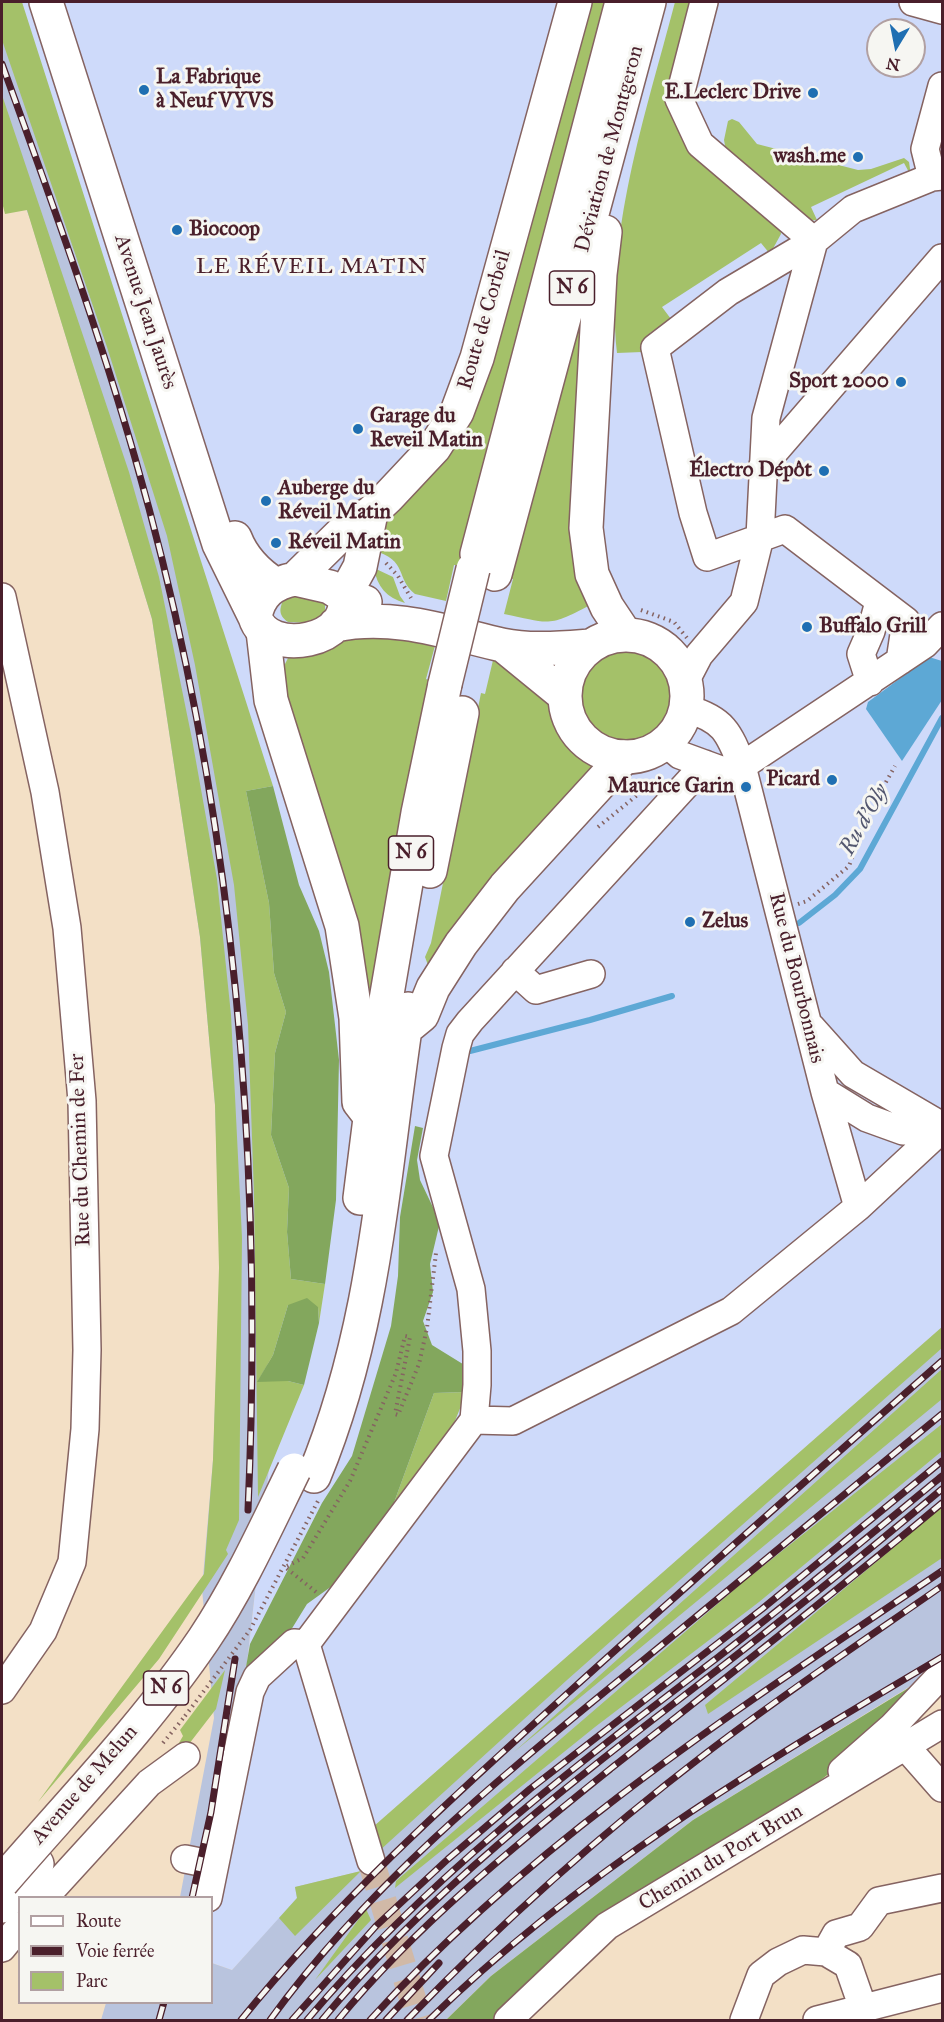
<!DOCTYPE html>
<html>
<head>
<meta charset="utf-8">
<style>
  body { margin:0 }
  #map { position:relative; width:944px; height:2022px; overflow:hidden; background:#f3e0c6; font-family:"IM FELL Great Primer",serif }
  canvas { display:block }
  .frame { position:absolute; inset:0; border:3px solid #4a1f2b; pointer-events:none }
  .legend { position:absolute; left:18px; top:1896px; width:195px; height:108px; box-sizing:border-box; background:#f6f6f2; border:2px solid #b1a0a2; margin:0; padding:8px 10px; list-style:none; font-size:18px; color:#4a1f2b }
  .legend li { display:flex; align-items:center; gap:12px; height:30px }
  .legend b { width:30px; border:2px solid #b1a0a2 }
  .north { position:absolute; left:866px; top:18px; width:60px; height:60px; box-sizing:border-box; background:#f6f6f2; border:2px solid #b1a0a2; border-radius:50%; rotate:190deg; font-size:16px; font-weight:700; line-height:24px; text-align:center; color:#4a1f2b }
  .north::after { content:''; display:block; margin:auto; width:21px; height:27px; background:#1f6fb2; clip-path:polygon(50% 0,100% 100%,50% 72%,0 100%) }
</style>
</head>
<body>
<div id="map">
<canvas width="944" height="2022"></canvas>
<div class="frame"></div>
<ul class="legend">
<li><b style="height:8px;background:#fff"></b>Route</li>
<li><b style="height:8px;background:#4a1f2b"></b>Voie ferrée</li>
<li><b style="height:16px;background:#a4c169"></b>Parc</li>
</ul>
<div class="north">N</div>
</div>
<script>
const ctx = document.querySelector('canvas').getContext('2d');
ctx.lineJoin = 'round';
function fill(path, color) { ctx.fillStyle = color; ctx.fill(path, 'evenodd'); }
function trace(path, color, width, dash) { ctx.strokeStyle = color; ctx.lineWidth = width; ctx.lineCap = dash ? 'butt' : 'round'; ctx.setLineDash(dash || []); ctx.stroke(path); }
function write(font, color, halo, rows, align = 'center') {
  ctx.font = font + ' "IM FELL Great Primer",serif'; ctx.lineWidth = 6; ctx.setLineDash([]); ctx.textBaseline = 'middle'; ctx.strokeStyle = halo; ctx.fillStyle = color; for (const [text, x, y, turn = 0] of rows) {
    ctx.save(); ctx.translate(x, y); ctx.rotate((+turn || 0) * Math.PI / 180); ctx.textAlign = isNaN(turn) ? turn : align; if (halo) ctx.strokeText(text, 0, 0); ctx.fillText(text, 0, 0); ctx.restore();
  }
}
const built = new Path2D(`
  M 21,2 L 942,2 L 942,1327 L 374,1826 L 378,1852 L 361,1871 L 296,1887 L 298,1898 L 232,1970 L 212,1963 L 212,1898 L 247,1663 L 272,1442 L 271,1084 ZM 878,30 L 914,30 L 914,66 L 878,66 Z`);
const industrial = new Path2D(`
  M 2,2 L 21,2 L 230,675 L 272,1442 L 247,1663 L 203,1897 L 180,1897 L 214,1718 L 202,1589 L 213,1460 L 220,1265 L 215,1105 L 200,937 L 152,619 L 30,219 L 2,145 Z
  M 942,1327 L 942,1685 L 927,1676 L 693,1820 L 491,1976 L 446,2020 L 101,2020 L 106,2003 L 212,2002 L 212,1963 L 232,1970 L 297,1898 L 295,1887 L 361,1871 L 378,1852 L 373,1827 Z`);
const green = new Path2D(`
  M 2,2 L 22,2 L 273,786 L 246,791 L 269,903 L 274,973 L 286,1012 L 275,1053 L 271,1135 L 289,1188 L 287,1232 L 291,1279 L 325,1284 L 319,1323 L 318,1307 L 288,1305 L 273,1355 L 258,1381 L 288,1381 L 304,1385 L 258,1497 L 254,1194 L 248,1025 L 234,885 L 195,665 L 167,536 L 107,347 L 2,40 Z
  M 584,2 L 608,2 L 459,565 L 454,565 L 446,601 L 415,594 C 395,578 409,561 373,550 L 385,517 L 439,457 Z
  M 675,2 L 696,2 L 673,93 L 780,227 L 781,234 L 770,254 L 761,243 L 662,307 L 671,319 L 650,333 L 642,352 L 617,353 C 605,232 645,117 675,2 Z
  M 2,95 L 129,472 L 159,577 L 192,739 L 217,879 L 231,1015 L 242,1238 L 239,1520 L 226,1550 L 228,1554 L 159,1659 L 38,1802 L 204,1574 L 213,1460 L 219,1268 L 215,1105 L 200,937 L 152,619 L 27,210 L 5,214 L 2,202 Z
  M 732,119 L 739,122 L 757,144 L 858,170 L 871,169 L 904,158 L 909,162 L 911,176 L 904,163 L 811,207 L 817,220 L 805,221 L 726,151 L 724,140 L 728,121 Z
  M 589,268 L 570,492 L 576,560 L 590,605 C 548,628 549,623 504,614 L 513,579 L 509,578 Z
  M 374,568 L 393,577 L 400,596 L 405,603 C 387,598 377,587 374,568 Z
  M 297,593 L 325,603 L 325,612 L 310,623 L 288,622 C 278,615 279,608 285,597 Z
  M 353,629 L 436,642 L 426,679 L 431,681 L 371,1007 L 285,714 L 281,672 L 289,656 Z
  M578 696a47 47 0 1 1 94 0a47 47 0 1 1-94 0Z
  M 494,656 L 549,698 L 559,732 L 573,748 L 591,761 L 601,762 L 434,964 L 428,965 L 425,957 L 431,943 L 481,693 L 485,694 Z
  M 942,1327 L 942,1348 L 567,1680 L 378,1852 L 373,1827 Z
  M 942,1369 L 942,1399 L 514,1752 Z
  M 465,1392 C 453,1440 419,1480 388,1519 L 434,1393 Z
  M 942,1424 L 942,1451 L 759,1602 L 595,1727 L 395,1888 L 396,1881 L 743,1582 Z
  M 942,1507 L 942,1558 L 708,1714 L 705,1705 Z
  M 225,1670 L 216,1709 L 189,1744 L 176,1748 L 183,1736 L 180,1730 Z
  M 361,1871 L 295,1936 L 279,1918 L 297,1898 L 295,1887 Z
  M 366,1909 L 371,1920 L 315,1980 Z`);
const forest = new Path2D(`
  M 273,786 L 299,885 L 319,931 L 329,972 L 339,1060 L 336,1200 L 325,1284 L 291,1279 L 287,1232 L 289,1188 L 271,1135 L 275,1053 L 286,1012 L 274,973 L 269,903 L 246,791 Z
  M 415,1126 L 423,1128 L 417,1160 L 420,1180 L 440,1222 L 430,1264 L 433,1292 L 423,1321 L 432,1345 L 466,1366 L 465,1392 L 434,1393 L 388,1519 L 332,1586 L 307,1604 L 283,1643 L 242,1690 L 250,1644 L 322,1503 L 352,1456 L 391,1326 L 398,1276 L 400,1217 Z
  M 307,1298 L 318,1307 L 319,1323 L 304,1385 L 288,1381 L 257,1382 L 273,1355 L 288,1305 Z
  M 928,1676 L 850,1757 L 812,1787 L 619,1902 L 493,2020 L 446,2020 L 491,1976 L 693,1820 Z`);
const water = new Path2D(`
  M 929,657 L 942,661 L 942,700 L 902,761 L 866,709 L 868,702 Z`);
const stream = new Path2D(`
  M 799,923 L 835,895 L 860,869 L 942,718
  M 470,1051 L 590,1020 L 672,996`);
const minorTunnel = new Path2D(`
  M 371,1861 L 419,2020`);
const path = new Path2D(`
  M 386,563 L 398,576 L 411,598
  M 641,610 L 674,622 L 687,638
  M 598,827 L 662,775
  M 798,904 L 807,901 L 849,866 L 869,812 L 895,766
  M 316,1592 L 285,1567 L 303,1558 L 350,1481 L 396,1373 L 405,1336 L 410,1337 L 395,1414 L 398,1415 L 419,1364 L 427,1328 L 436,1253
  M 250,1630 L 318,1501
  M 163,1743 L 185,1716`);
const minor = new Path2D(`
  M 704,2 L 679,99 L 700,144 L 814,241
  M 913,2 L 942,10
  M 932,177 L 925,149 L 942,86
  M 763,465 L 942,258
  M 2,597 L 45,792 L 67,928 L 82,1101 L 87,1350 L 85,1429 L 72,1562 L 43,1631 L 2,1690
  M 900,661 L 906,621 L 785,529 L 707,557 L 693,513 L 655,348 L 728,292 L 814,241 L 853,209 L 932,177 L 942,176
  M 686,680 L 699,655 L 744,602 L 760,537 L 766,418 L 814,241
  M 870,682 L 861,654 L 871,631 L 879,602
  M 687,709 C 723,719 729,732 742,766 L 825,1092 L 867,1118 L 903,1131 L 942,1127
  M 666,743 L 680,755 L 721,770
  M 742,766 L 925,644 L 942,626
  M 515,971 L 536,990 L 591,974
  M 811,1027 L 853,1074 L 942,1126
  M 825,1092 L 858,1207
  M 474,1420 L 513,1421 L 731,1311 L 858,1207 L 942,1129
  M 906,1747 L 942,1788
  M 842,1771 L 892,1727 L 942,1674
  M 185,1859 L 200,1862
  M 371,1861 L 306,1644 L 474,1420 L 477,1385 L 477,1351 L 471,1289 L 434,1156 L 456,1048 L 460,1034 L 470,1021 L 705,764
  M 44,1898 L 149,1783 L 186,1756
  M 208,1898 L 250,1692 L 257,1677 L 294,1643 L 306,1644
  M 2,1948 L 20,1926
  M 826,1952 L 836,1934 L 860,1927 L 879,1901 L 942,1888
  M 508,2020 L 607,1926 L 942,1724
  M 744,2020 L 761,1975 L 778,1962 L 803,1950 L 826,1952 L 848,1965 L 863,2008
  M 817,2020 L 942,1988`);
const major = new Path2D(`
  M 46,2 L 219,544 L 255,617
  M 605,232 L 600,274 L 586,528 L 592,574 L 607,607 L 625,634
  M 235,538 C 243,559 257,573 276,585
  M 477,554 L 622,2
  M 495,574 L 649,2
  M 295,579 L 350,525 L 371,513 L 388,497 L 434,448 L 457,412 L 477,358 L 575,2
  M 295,579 L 330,587 L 344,596 C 355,641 268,659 255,617 C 259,594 273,583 295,579 Z
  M 365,602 L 344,596 L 360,567 L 371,513
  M 335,625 C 393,613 446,632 502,645 C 529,651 562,648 589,646
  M565 696a61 61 0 1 1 122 0a61 61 0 1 1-122 0Z
  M 504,646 L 564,695
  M 430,871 L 462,713
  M 382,1023 L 418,813 L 445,684`);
const highway = new Path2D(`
  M 263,631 L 271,700 L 342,926 L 356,1018 L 359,1102 L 369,1115
  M 405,1029 L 422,1015 L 433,988 L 461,944 L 505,887 L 624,757
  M 360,1198 L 382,1023
  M 314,1476 C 377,1324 383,1170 408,1009
  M 2,1906 L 37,1864`);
const rail = new Path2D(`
  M 2,64 C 49,194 97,325 135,458 C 233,799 264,1156 248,1510
  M 192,1898 L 211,1812 L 235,1659
  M 159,2020 L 164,2002
  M 241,2020 C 339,1899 454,1796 569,1692 C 693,1580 818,1470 942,1361
  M 270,2020 C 366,1888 492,1784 618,1681 C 726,1592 834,1503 942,1414
  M 292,2020 L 376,1926 L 448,1859 L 530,1789 L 762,1609 L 942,1461
  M 307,2020 C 426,1879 571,1769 717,1658 C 793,1599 868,1537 942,1476
  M 322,2020 C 428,1893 559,1792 690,1691 C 776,1625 860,1558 942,1489
  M 338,2020 C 417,1924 517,1844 614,1766 C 724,1679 835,1593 942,1503
  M 370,2020 C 535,1839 741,1707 942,1571
  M 386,2020 L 439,1963
  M 407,2020 C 500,1924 599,1835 705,1754 C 782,1695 863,1641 942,1586
  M 429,2020 C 580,1872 761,1764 942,1657`);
const pathBridge = new Path2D(`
  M 185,1716 L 250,1630`);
const majorBridge = new Path2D(`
  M 445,684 L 473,569`);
const highwayBridge = new Path2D(`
  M 2,1882 C 70,1803 145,1726 204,1639 C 239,1587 266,1527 294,1470`);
const markers = [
  [144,90,6,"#1f6fb2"],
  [813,93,6,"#1f6fb2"],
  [858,157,6,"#1f6fb2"],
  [177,230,6,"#1f6fb2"],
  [901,382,6,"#1f6fb2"],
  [358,429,6,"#1f6fb2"],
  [824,471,6,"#1f6fb2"],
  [266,501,6,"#1f6fb2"],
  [276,543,6,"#1f6fb2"],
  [807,627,6,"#1f6fb2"],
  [832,780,6,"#1f6fb2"],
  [746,787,6,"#1f6fb2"],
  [690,922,6,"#1f6fb2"]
];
const shields = [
  [572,288,45],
  [411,853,45],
  [166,1688,45]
];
const shieldNames = [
  ["N 6",572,288],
  ["N 6",411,853],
  ["N 6",166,1688]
];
const poiNames = [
  ["La Fabrique",156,78],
  ["à Neuf VYVS",156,102],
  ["E.Leclerc Drive",801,93,"right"],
  ["wash.me",846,157,"right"],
  ["Biocoop",189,230],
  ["Sport 2000",889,382,"right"],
  ["Garage du",370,417],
  ["Reveil Matin",370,441],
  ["Électro Dépôt",812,471,"right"],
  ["Auberge du",278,489],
  ["Réveil Matin",278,513],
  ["Réveil Matin",288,543],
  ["Buffalo Grill",819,627],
  ["Picard",820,780,"right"],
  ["Maurice Garin",734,787,"right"],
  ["Zelus",702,922]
];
const streetNames = [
  ["Déviation de Montgeron",610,149,-75],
  ["Avenue Jean Jaurès",145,312,72],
  ["Route de Corbeil",485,320,-74],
  ["Rue du Bourbonnais",796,978,76],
  ["Rue du Chemin de Fer",81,1150,-92],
  ["Avenue de Melun",85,1785,-49],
  ["Chemin du Port Brun",721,1858,-31]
];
const neighbourhoodNames = [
  ["LE RÉVEIL MATIN",312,268]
];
const waterNames = [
  ["Ru d'Oly",865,820,-61]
];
fill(built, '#cedafa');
fill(industrial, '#b9c4de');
fill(green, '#a4c169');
fill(forest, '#83a75d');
fill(water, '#5da8d5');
trace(stream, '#5da8d5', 6);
trace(minorTunnel, '#d1b9a7', 27, [27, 14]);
trace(minor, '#856361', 30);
trace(major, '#856361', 36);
trace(highway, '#856361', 36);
trace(path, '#856361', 4, [1.5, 4.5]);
trace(minor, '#fff', 27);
trace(major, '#fff', 33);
trace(highway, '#fff', 33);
trace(rail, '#4a1f2b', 7);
trace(rail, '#f6f6f2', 4.5, [14]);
trace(majorBridge, '#856361', 36, []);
trace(highwayBridge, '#856361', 36, []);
trace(pathBridge, '#856361', 4, [1.5, 4.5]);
trace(majorBridge, '#fff', 33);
trace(highwayBridge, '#fff', 33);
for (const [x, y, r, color] of markers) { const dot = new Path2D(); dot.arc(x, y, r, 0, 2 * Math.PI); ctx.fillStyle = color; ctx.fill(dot); trace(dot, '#f6f6f2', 2); }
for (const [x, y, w] of shields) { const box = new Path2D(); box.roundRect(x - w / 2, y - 17, w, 34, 4.5); ctx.fillStyle = '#f6f6f2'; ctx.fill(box); trace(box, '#4a1f2b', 1.5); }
write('bold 20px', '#4a1f2b', null, shieldNames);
write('bold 21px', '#4a1f2b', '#f6f6f2', poiNames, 'left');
write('21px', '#4a1f2b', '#f6f6f2', streetNames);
ctx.letterSpacing = '1.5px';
write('22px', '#4a1f2b', '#f6f6f2', neighbourhoodNames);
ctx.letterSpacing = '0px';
write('italic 22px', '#52566f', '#f6f6f2', waterNames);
</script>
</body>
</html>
